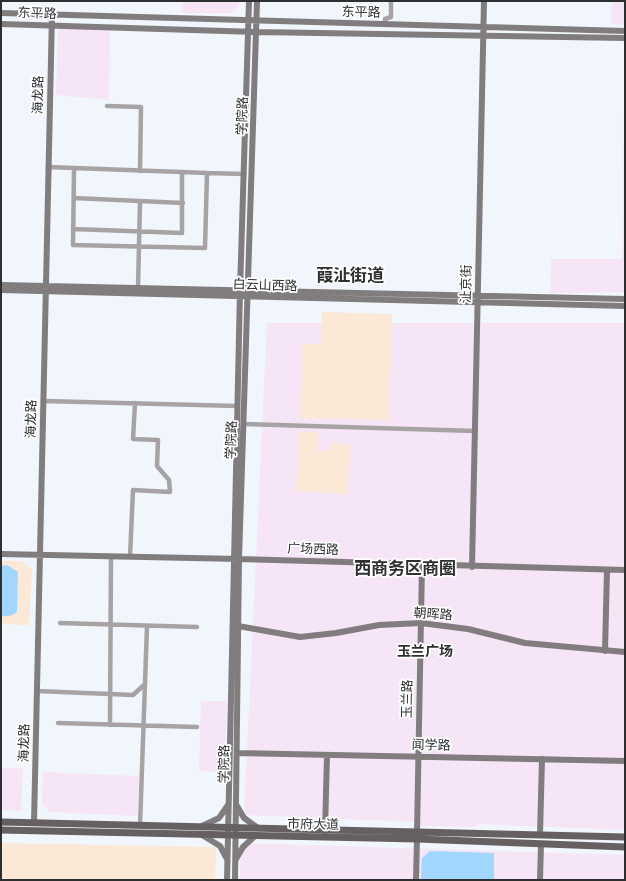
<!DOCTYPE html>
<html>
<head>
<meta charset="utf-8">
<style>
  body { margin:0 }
  #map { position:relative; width:626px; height:881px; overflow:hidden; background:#f0f6fb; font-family:"DM Sans",sans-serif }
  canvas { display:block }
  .frame { position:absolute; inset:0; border:2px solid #2d2f31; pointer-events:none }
</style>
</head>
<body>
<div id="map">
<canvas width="626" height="881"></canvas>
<div class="frame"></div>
</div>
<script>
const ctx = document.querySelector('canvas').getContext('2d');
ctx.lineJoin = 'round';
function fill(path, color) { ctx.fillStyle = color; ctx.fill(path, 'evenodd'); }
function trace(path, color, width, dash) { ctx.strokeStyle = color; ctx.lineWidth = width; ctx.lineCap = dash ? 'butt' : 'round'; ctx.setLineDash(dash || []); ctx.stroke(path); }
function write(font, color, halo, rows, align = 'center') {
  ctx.font = font + ' "DM Sans","Noto Sans SC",sans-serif'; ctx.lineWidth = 3.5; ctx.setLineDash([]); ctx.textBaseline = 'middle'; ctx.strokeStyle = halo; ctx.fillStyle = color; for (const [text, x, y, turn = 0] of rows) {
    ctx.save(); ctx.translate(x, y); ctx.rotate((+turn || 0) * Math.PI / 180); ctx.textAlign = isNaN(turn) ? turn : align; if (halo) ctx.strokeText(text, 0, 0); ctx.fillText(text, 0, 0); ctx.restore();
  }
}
const commercial = new Path2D(`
  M 183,1 L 240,1 L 239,6 L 232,13 L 182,13 Z
  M 612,1 L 625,1 L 625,25 L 611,24 Z
  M 58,28 L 110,30 L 109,100 L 56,95 Z
  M 625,45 L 625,292 L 550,293 L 551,259 L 622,259 Z
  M 267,323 L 625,323 L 625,830 L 477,824 L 477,827 L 420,826 L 420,822 L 244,815 Z
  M 201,701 L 227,701 L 225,772 L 199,771 Z
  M 1,768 L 23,768 L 21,811 L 1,810 Z
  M 43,772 L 139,776 L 137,816 L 50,812 L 42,803 Z
  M 240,843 L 625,855 L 625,880 L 240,880 Z`);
const education = new Path2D(`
  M 322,312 L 392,314 L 389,420 L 300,418 L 302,344 L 321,344 Z
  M 299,431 L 318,432 L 317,451 L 330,451 L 331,443 L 350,444 L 347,494 L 296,491 Z
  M 1,561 L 22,561 L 32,570 L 29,625 L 1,624 Z
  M 1,843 L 216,847 L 215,880 L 1,880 Z`);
const green = new Path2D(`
  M 7,565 L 18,572 L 17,612 C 12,616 7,617 1,616 L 1,566 Z
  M 430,851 L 494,853 L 494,880 L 421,880 L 422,858 Z`);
const street = new Path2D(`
  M 385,25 L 385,19 L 391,17 L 391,1
  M 107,106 L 141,107 L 140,171
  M 48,167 L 207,173
  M 74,169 L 73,245 L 205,248 L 207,173 L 244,174
  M 74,198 L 183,203
  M 73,229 L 182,233 L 182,172
  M 138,288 L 140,202
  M 43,401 L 237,406
  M 244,424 L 475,431
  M 130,557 L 133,490 L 170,492 L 169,480 L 157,466 L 158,440 L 133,439 L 135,403
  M 60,623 L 197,627
  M 37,691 L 133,695 L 144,685
  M 58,723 L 197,727
  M 110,725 L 111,556
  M 140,826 L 147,626`);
const secondary = new Path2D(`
  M 1,13 L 625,31
  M 1,24 L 256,32 L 625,38
  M 1,285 L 625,299
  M 1,290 L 625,306
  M 1,554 L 239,559 L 625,570
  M 472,567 L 484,1
  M 238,626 L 300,637 L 336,633 L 379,625 L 421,623 L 468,629 L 525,643 L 625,652
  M 605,651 L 607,570
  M 237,753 L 625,761
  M 237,806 L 244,818 L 258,828
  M 34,823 L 52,14
  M 202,826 L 219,818 L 228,805
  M 325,831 L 327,755
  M 417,833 L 422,565
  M 202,835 L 220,846 L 227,859
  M 540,835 L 542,759
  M 236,859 L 243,847 L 255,836
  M 227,880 L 240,290 L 249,1
  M 235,880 L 239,559 L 257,1
  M 416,880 L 417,839
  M 540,880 L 541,844`);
const primary = new Path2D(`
  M 1,822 L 625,837
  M 1,830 L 417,839 L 625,847`);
const streetNames = [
  ["东平路",361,13,1],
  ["东平路",37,14,2],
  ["海龙路",39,95,-89],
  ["学院路",243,116,-88],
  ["沚京街",467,284,-89],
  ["白云山西路",265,286,2],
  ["海龙路",32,419,-89],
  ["学院路",232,440,-88],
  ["广场西路",313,550,2],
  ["朝晖路",433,615,4],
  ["玉兰路",408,699,-89],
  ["海龙路",25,743,-89],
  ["闻学路",431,746,1],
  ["学院路",225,764,-89],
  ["市府大道",313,825,1]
];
const neighbourhoodNames = [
  ["玉兰广场",425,652]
];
const districtNames = [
  ["葭沚街道",350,277],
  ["西商务区商圈",405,570]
];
fill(commercial, '#f6e5f7');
fill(education, '#fbe8d7');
fill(green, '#a1d6ff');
trace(street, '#a7a3a4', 4.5);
trace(secondary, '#817c7d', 6);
trace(primary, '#666062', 7);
write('13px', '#2d2f31', '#fff', streetNames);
write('bold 14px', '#2d2f31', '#fff', neighbourhoodNames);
write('bold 17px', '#2d2f31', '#fff', districtNames);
</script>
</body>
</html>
